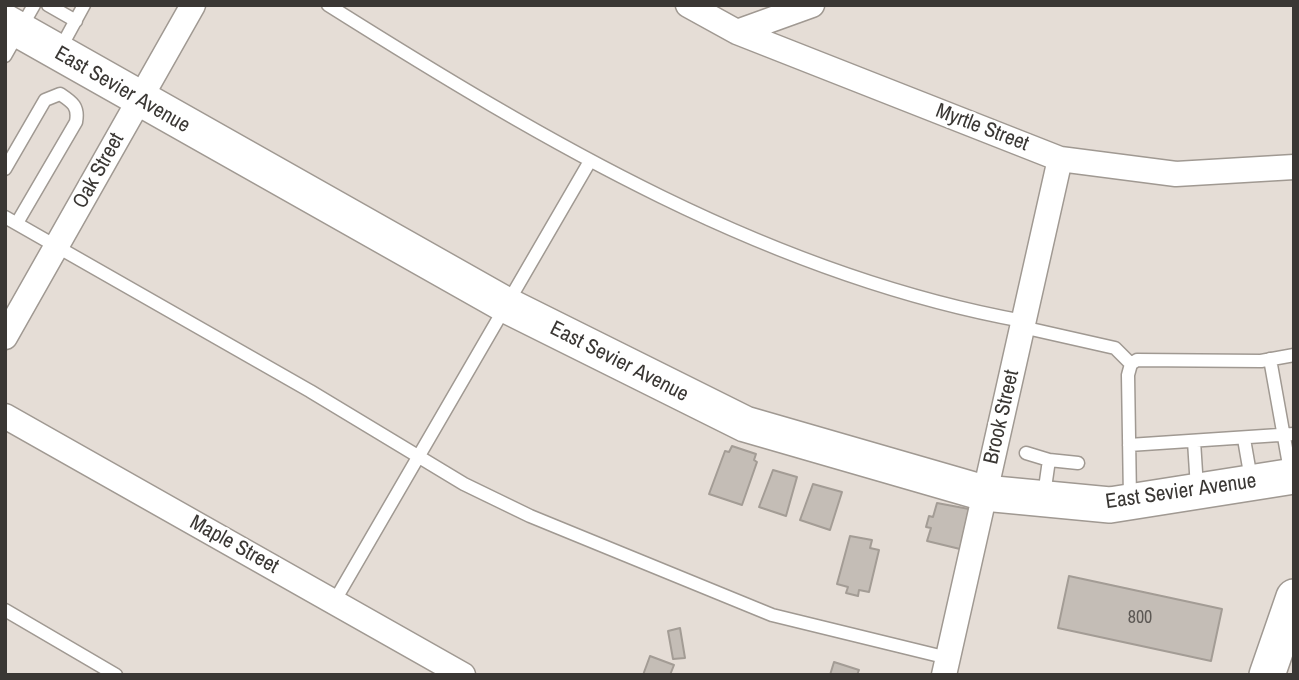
<!DOCTYPE html>
<html>
<head>
<meta charset="utf-8">
<style>
  body { margin:0 }
  #map { position:relative; width:1299px; height:680px; overflow:hidden; background:#e5ddd6; font-family:"Archivo Narrow",sans-serif }
  canvas { display:block }
  .frame { position:absolute; inset:0; border:7px solid #3a3734; pointer-events:none }
</style>
</head>
<body>
<div id="map">
<canvas width="1299" height="680"></canvas>
<div class="frame"></div>
</div>
<script>
const ctx = document.querySelector('canvas').getContext('2d');
ctx.lineJoin = 'round';
function fill(path, color) { ctx.fillStyle = color; ctx.fill(path, 'evenodd'); }
function trace(path, color, width, dash) { ctx.strokeStyle = color; ctx.lineWidth = width; ctx.lineCap = dash ? 'butt' : 'round'; ctx.setLineDash(dash || []); ctx.stroke(path); }
function write(font, color, halo, rows, align = 'center') {
  ctx.font = font + ' "Archivo Narrow",sans-serif'; ctx.lineWidth = 5; ctx.setLineDash([]); ctx.textBaseline = 'middle'; ctx.strokeStyle = halo; ctx.fillStyle = color; for (const [text, x, y, turn = 0] of rows) {
    ctx.save(); ctx.translate(x, y); ctx.rotate((+turn || 0) * Math.PI / 180); ctx.textAlign = isNaN(turn) ? turn : align; if (halo) ctx.strokeText(text, 0, 0); ctx.fillText(text, 0, 0); ctx.restore();
  }
}
const building = new Path2D(`
  M 732,446 L 756,454 L 754,460 L 757,462 L 742,505 L 709,494 L 725,451 L 729,452 Z
  M 773,470 L 797,477 L 786,516 L 759,507 Z
  M 813,484 L 842,492 L 830,530 L 800,520 Z
  M 937,503 L 969,509 L 960,549 L 927,541 L 931,528 L 926,527 L 929,516 L 933,517 Z
  M 850,536 L 872,540 L 870,548 L 879,550 L 869,592 L 859,590 L 858,596 L 846,593 L 848,587 L 837,584 Z
  M 1069,576 L 1222,609 L 1211,661 L 1058,628 Z
  M 680,628 L 685,658 L 673,659 L 668,631 Z
  M 650,656 L 674,665 L 670,675 L 643,675 Z
  M 834,662 L 859,670 L 857,675 L 830,675 Z`);
const lane = new Path2D(`
  M 48,5 L 76,21
  M 328,5 C 544,141 769,275 1023,321
  M 59,51 L 84,5
  M 5,56 L 34,5
  M 5,169 L 45,100 L 60,94 C 72,102 79,106 76,122 L 17,223
  M 5,217 L 310,391 L 464,484 L 530,516 L 772,615 L 948,658
  M 1022,327 L 1115,348 L 1131,364
  M 1270,359 L 1291,476
  M 1244,439 L 1251,479
  M 1194,441 L 1197,488
  M 1129,445 L 1294,434
  M 1026,453 L 1049,460 L 1078,463
  M 1044,495 L 1049,460
  M 1130,499 L 1128,375 L 1131,364 L 1137,360 L 1261,361 L 1294,355
  M 334,602 L 590,161
  M 5,610 L 116,675`);
const street = new Path2D(`
  M 688,5 L 737,32 L 1060,159 L 1176,174 L 1294,167
  M 737,32 L 812,5
  M 5,337 L 193,5
  M 5,416 L 463,675
  M 944,675 L 1060,159`);
const secondary = new Path2D(`
  M 5,22 L 506,305 L 745,424 L 984,493 L 1110,505 L 1294,476
  M 1267,675 L 1294,597`);
const numberNames = [
  ["800",1140,618]
];
const streetNames = [
  ["East Sevier Avenue",122,90,30],
  ["Myrtle Street",982,128,21],
  ["Oak Street",99,171,-61],
  ["East Sevier Avenue",619,362,27],
  ["Brook Street",1002,417,-77],
  ["East Sevier Avenue",1181,492,-8],
  ["Maple Street",234,545,29]
];
fill(building, '#c4bdb6');
trace(building, '#a39c95', 2);
trace(lane, '#a09992', 15);
trace(street, '#a09992', 27);
trace(secondary, '#a09992', 38);
trace(lane, '#fff', 12);
trace(street, '#fff', 24);
trace(secondary, '#fff', 35);
write('18px', '#5c5854', null, numberNames);
write('21px', '#3a3734', '#fff', streetNames);
</script>
</body>
</html>
